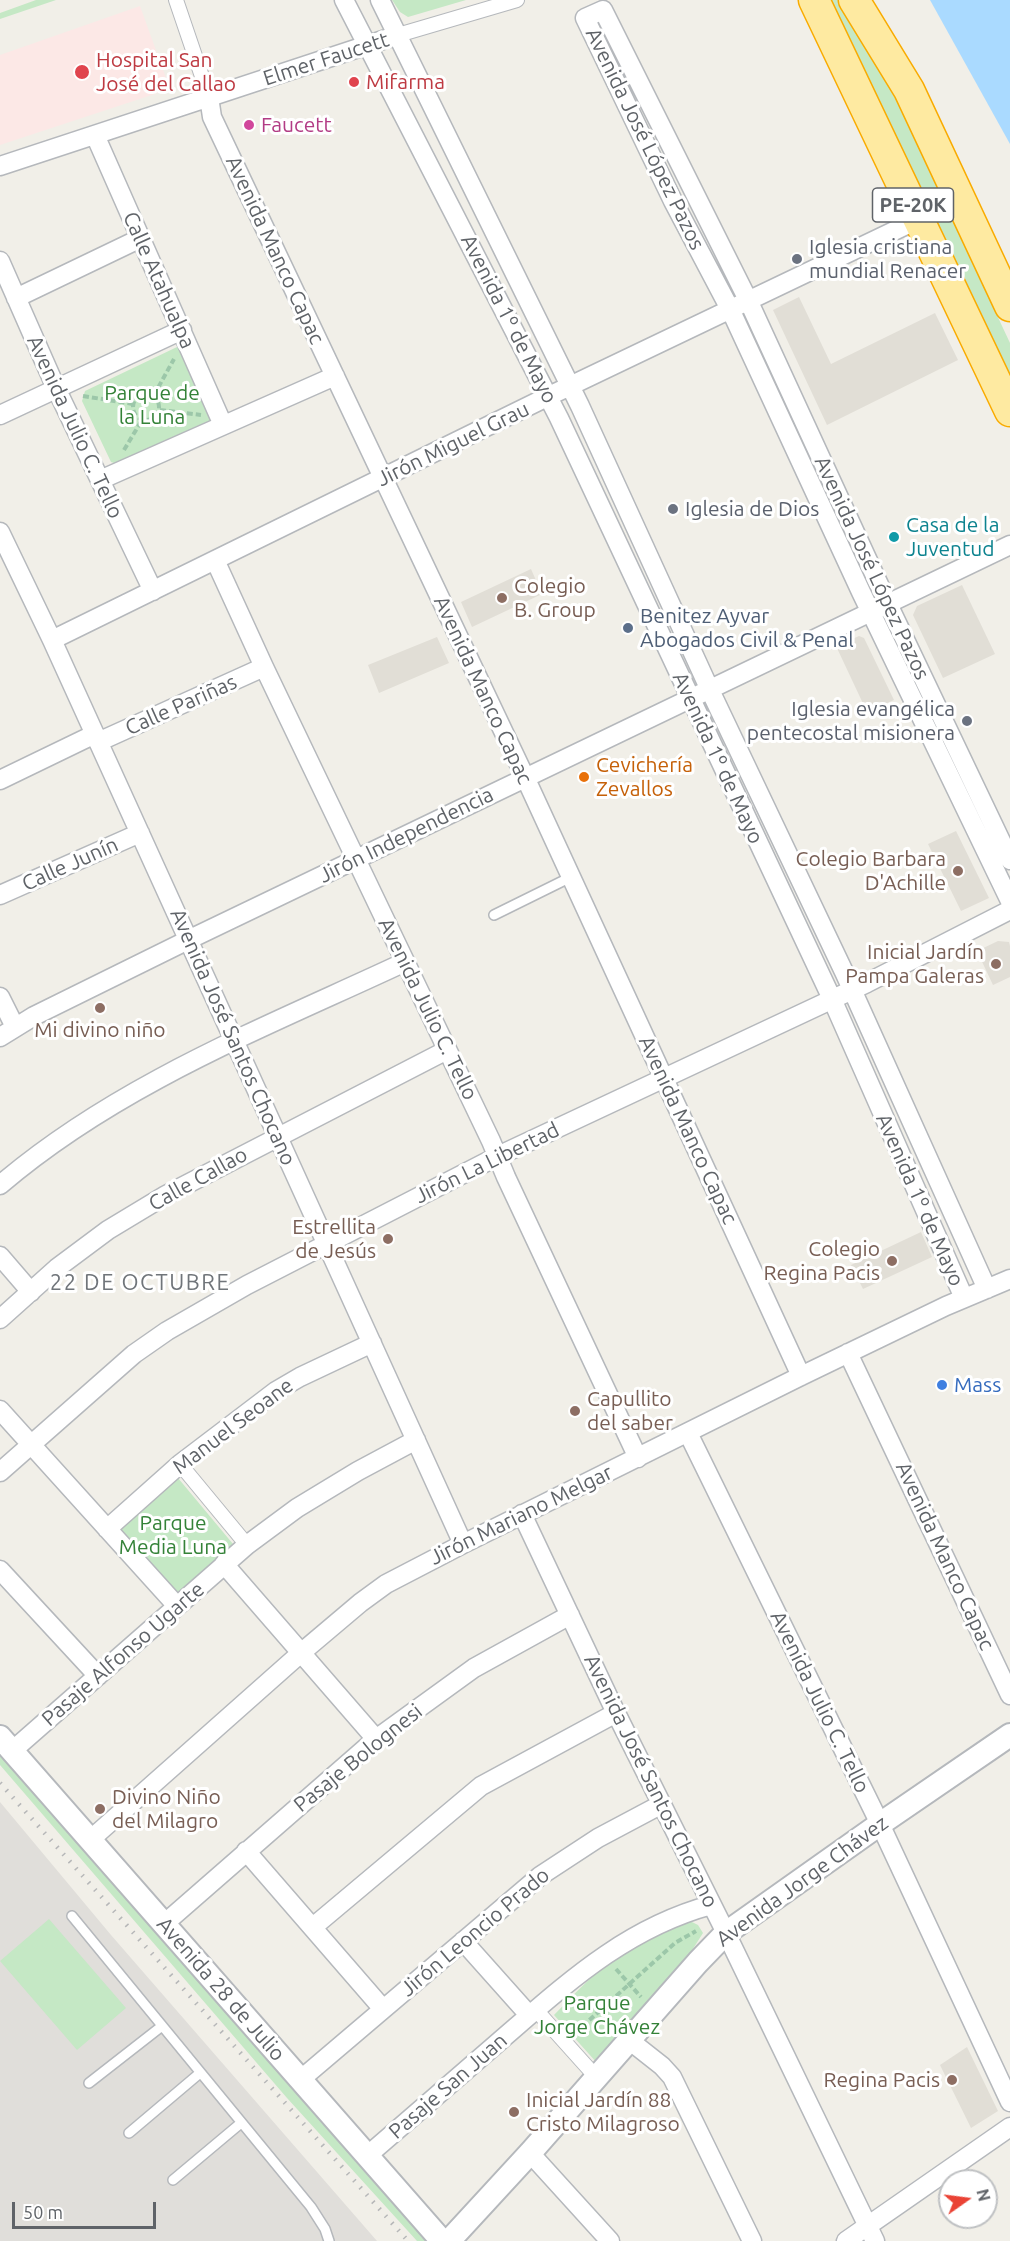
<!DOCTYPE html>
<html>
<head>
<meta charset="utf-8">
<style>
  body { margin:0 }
  #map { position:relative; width:1010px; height:2241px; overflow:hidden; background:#f1efe8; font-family:Ubuntu,sans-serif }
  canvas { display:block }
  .north { position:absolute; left:938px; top:2169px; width:60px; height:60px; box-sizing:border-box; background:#fff; border:2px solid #bfc1c3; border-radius:50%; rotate:76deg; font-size:16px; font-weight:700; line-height:24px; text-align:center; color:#5f6368 }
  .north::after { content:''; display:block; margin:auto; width:21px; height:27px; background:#ea4335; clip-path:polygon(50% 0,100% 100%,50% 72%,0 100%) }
  .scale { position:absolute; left:12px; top:2202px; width:144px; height:27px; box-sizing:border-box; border:3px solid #5f6368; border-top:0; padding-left:8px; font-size:18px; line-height:21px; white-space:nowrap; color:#5f6368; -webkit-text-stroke:4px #fff; paint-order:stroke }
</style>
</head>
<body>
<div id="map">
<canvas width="1010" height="2241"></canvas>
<div class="north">N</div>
<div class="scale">50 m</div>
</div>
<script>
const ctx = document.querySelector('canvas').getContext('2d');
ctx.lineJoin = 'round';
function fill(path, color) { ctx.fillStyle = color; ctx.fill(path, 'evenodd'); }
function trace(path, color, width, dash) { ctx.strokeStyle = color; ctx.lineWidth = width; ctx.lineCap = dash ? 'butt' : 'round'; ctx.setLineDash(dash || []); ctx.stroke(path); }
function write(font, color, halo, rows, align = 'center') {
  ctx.font = font + ' Ubuntu,sans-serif'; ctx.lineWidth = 6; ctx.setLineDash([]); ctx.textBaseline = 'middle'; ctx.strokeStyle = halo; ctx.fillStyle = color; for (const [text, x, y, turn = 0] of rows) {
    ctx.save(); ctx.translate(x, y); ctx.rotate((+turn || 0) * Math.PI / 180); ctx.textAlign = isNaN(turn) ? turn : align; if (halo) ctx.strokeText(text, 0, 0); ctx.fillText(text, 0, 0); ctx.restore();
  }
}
const industrial = new Path2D(`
  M 0,1802 L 111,1935 L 377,2241 L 0,2241 Z`);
const education = new Path2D(`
  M 799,297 L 831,364 L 935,313 L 958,360 L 827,425 L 773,310 Z
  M 531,569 L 542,594 L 472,627 L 461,602 Z
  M 962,585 L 995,654 L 943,678 L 913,615 L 917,606 Z
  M 859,636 L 864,638 L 894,700 L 867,712 L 836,646 Z
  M 437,637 L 449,663 L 379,693 L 368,665 Z
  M 956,831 L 989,898 L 961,911 L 928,844 Z
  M 998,941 L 1009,942 L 1010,946 L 1010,977 L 993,985 L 977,951 Z
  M 921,1232 L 932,1257 L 863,1289 L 851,1265 Z
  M 967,2047 L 998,2111 L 971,2128 L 940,2065 Z`);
const medical = new Path2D(`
  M 140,6 L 170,89 L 0,145 L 0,55 Z`);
const green = new Path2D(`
  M 36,0 L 56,0 L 0,19 L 0,13 Z
  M 392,0 L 466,0 L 408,17 L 400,12 Z
  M 829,0 L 844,0 L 887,80 L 1010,343 L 1010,387 Z
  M 177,347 L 186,353 L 213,423 L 120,465 L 111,462 L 82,401 L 85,391 Z
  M 178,1478 L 233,1544 L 174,1597 L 115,1530 Z
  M 0,1745 L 428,2241 L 417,2241 L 287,2098 L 0,1765 Z
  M 49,1919 L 126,2008 L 77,2050 L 0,1961 Z
  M 690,1921 L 698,1925 L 703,1933 L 689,1955 L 644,2005 L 597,2063 L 554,2015 C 569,2000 584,1983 600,1970 C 626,1949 659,1934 690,1921 Z`);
const water = new Path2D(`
  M 930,0 L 1010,0 L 1010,144 Z`);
const path = new Path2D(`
  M133 407a13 13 0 1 1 26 0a13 13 0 1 1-26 0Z
  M 154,395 L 174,359
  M 83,396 L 133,404
  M 160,410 L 201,415
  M 124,450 L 142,420
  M 616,1969 L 641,1997
  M 576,2032 L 675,1943 L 696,1931`);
const service = new Path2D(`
  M 494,915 L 571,877
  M 72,1916 L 311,2207 L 325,2229 L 329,2241
  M 89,2083 L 162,2026
  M 129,2133 L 200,2073
  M 173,2180 L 241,2123`);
const pedestrian = new Path2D(`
  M 176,0 L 209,97
  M 398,35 L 517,0
  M 180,1464 L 247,1545
  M 536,2010 L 597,2078`);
const minor = new Path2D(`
  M 344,0 L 559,418 L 832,999 L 964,1298
  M 380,0 L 580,406 L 709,688 L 845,974 L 987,1289
  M 209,97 L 212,117 L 525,777 L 801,1376
  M 95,135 L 223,425
  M 0,166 L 398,35
  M 0,261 L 56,388 L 153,591
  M 16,298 L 141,238
  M 0,415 L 182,330
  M 100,480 L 335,376
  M 0,532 L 52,640 L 463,1544
  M 215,560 L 264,667 L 491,1141 L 506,1177 L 638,1458
  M 52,640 L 549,396 L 919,219
  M 98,742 L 264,667
  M 0,780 L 95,734
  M 1010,860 L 888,604 L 749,302 L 603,10 L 585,18 L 673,201 L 731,311 L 861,592 L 1010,901
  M 0,895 L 140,833
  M 0,997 L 15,1027
  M 0,1037 L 34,1016 L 188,940 L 1010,545
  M 0,1185 C 118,1084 266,1027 405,962
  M 0,1256 L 31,1292
  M 0,1319 L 57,1268 L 108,1230 L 166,1195 L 447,1050
  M 848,1353 L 1010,1695
  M 0,1410 L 177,1606
  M 688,1433 L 880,1824 L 1010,2102
  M 0,1472 L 134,1354 L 167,1331 L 247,1285 L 498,1156 L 867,983 L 1010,910
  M 522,1514 L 616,1713 L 726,1933 L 875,2241
  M 107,1529 L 180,1464 L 276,1391 L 300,1377 L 372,1343
  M 224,1564 L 376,1739
  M 0,1570 L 98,1676
  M 12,1751 L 247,1545 L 297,1508 L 358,1471 L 416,1440
  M 90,1840 L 302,1652 L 360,1603 L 386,1584 L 463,1544 L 801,1376 L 946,1306 L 1010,1279
  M 246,1851 L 383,2009
  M 164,1924 L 376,1739 L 474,1668 L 570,1615
  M 313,1927 L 481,1786 L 616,1713
  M 463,1941 L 529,2015
  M 629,2040 L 662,2066 L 672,2077 L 752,2241
  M 300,2080 L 540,1876 L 598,1838 L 662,1804
  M 530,2153 L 610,2241
  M 367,2156 C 412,2117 457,2078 502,2039 C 567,1983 626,1928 711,1905
  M 846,2241 L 1010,2127`);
const tertiary = new Path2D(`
  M 0,1737 L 442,2241
  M 449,2241 L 530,2153 L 698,1962 L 726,1933 L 880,1824 L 1010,1735`);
const trunk = new Path2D(`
  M 814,0 L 1010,411
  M 854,0 L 909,90 L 1010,306`);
const rail = new Path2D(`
  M 0,1783 L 408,2241`);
const markers = [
  [82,72,8,"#e0444e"],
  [354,82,6,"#e0444e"],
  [249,125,6,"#d1479c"],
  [797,259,6,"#6b7280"],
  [673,509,6,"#6b7280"],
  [894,537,6,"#0f9aa8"],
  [502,598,6,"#8d6e63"],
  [628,628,6,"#5c6f8a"],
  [967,721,6,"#6b7280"],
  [584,777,6,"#e8710a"],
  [958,871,6,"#8d6e63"],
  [996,964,6,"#8d6e63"],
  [100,1008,6,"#8d6e63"],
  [388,1239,6,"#8d6e63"],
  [892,1261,6,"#8d6e63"],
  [942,1385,6,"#3f7fe0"],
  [575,1411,6,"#8d6e63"],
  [100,1809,6,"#8d6e63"],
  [952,2080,6,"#8d6e63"],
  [514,2112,6,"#8d6e63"]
];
const shields = [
  [913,205,81]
];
const shieldNames = [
  ["PE-20K",913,205]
];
const streetNames = [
  ["Elmer Faucett",326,59,-18],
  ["Avenida José López Pazos",645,139,64],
  ["Avenida Manco Capac",275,250,65],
  ["Calle Atahualpa",159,280,66],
  ["Avenida 1º de Mayo",509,319,63],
  ["Avenida Julio C. Tello",75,427,65],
  ["Jirón Miguel Grau",453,444,-26],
  ["Avenida José López Pazos",872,568,65],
  ["Avenida Manco Capac",483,690,65],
  ["Calle Pariñas",181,705,-24],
  ["Avenida 1º de Mayo",718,758,65],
  ["Jirón Independencia",406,835,-26],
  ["Calle Junín",70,864,-24],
  ["Avenida Julio C. Tello",428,1009,64],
  ["Avenida José Santos Chocano",233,1037,66],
  ["Avenida Manco Capac",688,1130,65],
  ["Jirón La Libertad",487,1163,-26],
  ["Calle Callao",198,1179,-29],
  ["Avenida 1º de Mayo",920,1200,66],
  ["Manuel Seoane",233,1426,-37],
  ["Jirón Mariano Melgar",521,1515,-26],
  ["Avenida Manco Capac",945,1556,65],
  ["Pasaje Alfonso Ugarte",123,1654,-41],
  ["Avenida Julio C. Tello",820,1702,64],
  ["Pasaje Bolognesi",358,1758,-39],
  ["Avenida José Santos Chocano",651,1781,64],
  ["Avenida Jorge Chávez",802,1881,-36],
  ["Jirón Leoncio Prado",475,1932,-40],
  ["Avenida 28 de Julio",221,1989,49],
  ["Pasaje San Juan",448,2086,-41]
];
const healthNames = [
  ["Hospital San",96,60],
  ["José del Callao",96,84],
  ["Mifarma",366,82]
];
const hotelNames = [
  ["Faucett",261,125]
];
const worshipNames = [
  ["Iglesia cristiana",809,247],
  ["mundial Renacer",809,271],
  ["Iglesia de Dios",685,509],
  ["Iglesia evangélica",955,709,"right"],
  ["pentecostal misionera",955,733,"right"]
];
const parkNames = [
  ["Parque de",152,393],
  ["la Luna",152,417],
  ["Parque",173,1523],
  ["Media Luna",173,1547],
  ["Parque",597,2003],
  ["Jorge Chávez",597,2027]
];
const cultureNames = [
  ["Casa de la",906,525],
  ["Juventud",906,549]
];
const educationNames = [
  ["Colegio",514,586,"left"],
  ["B. Group",514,610,"left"],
  ["Colegio Barbara",946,859],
  ["D'Achille",946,883],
  ["Inicial Jardín",984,952],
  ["Pampa Galeras",984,976],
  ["Mi divino niño",100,1030,"center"],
  ["Estrellita",376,1227],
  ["de Jesús",376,1251],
  ["Colegio",880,1249],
  ["Regina Pacis",880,1273],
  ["Capullito",587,1399,"left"],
  ["del saber",587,1423,"left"],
  ["Divino Niño",112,1797,"left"],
  ["del Milagro",112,1821,"left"],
  ["Regina Pacis",940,2080],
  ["Inicial Jardín 88",526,2100,"left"],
  ["Cristo Milagroso",526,2124,"left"]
];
const serviceNames = [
  ["Benitez Ayvar",640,616],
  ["Abogados Civil & Penal",640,640]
];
const foodNames = [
  ["Cevichería",596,765],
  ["Zevallos",596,789]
];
const shopNames = [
  ["Mass",954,1385]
];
const neighbourhoodNames = [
  ["22 DE OCTUBRE",140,1283]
];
fill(industrial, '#e0deda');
fill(education, '#e1ded6');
fill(medical, '#fce8e6');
fill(green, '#c5e8c5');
fill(water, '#aadaff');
trace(service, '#b5b8bc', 12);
trace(pedestrian, '#b5b8bc', 16);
trace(minor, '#b5b8bc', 21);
trace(tertiary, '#b5b8bc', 26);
trace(trunk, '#f9ab00', 33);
trace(path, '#9cc7a9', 4, [6, 3]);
trace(service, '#fff', 9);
trace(pedestrian, '#fff', 14);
trace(minor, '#fff', 18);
trace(tertiary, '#fff', 22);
trace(trunk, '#feeaa1', 30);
trace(rail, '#b6b7b8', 4.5, [1.5, 8]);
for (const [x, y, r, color] of markers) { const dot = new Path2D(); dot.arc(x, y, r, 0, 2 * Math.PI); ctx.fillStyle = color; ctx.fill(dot); trace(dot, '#fff', 2); }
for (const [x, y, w] of shields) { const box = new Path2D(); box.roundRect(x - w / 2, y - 17, w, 34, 4.5); ctx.fillStyle = '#fff'; ctx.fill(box); trace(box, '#5f6368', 1.5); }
write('bold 20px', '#5f6368', null, shieldNames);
write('21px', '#5f6368', '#fff', streetNames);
write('21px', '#be3a42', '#fff', healthNames, 'left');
write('21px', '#b23c85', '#fff', hotelNames, 'left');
write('21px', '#5b616d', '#fff', worshipNames, 'left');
write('21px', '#348238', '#fff', parkNames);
write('21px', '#0d838f', '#fff', cultureNames, 'left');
write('21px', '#785e54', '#fff', educationNames, 'right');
write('21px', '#4e5e75', '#fff', serviceNames, 'left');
write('21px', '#c56008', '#fff', foodNames, 'left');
write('21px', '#366cbe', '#fff', shopNames, 'left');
ctx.letterSpacing = '1.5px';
write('22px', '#70757a', '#fff', neighbourhoodNames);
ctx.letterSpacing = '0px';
</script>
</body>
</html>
